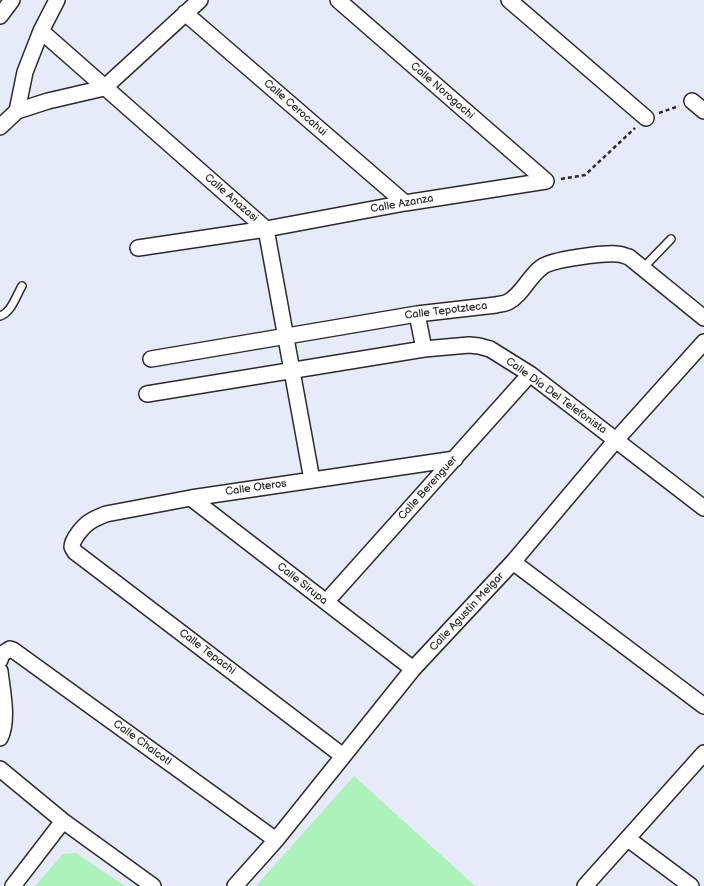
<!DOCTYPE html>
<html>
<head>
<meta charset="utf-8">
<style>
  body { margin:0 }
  canvas { display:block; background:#e7eaf8 }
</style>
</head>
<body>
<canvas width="704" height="886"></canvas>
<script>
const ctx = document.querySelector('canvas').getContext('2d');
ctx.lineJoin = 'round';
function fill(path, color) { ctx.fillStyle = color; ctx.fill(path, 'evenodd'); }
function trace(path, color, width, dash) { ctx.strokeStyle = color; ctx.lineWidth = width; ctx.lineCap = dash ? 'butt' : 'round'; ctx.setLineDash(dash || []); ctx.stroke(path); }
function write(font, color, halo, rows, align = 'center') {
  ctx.font = font + ' "Balsamiq Sans",sans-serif'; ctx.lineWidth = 3; ctx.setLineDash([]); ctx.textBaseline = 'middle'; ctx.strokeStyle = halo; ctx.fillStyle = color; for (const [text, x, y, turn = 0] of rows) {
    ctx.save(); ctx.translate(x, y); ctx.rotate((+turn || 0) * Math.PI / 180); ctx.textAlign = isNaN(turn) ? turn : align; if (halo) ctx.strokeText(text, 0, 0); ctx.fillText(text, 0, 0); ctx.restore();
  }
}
const green = new Path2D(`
  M 354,776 L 475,886 L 256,886 Z
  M 76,853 L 125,886 L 35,886 L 63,854 Z`);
const path = new Path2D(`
  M 659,113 L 679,106
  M 561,179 L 585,175 L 635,128`);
const lane = new Path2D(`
  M 643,268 L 671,239
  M 0,316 C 11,313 16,296 22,286`);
const street = new Path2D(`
  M 338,0 L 546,181
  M 509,0 L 646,118
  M 185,13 L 405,203
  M 0,16 L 12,0
  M 41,31 L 266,229 L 312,480
  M 692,101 L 704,111
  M 17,111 L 48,101 L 104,88 L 200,0
  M 0,127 L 17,111 L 25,72 L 41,31 L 57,0
  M 138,248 L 266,229 L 405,203 L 546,181
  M 417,314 L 424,349
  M 151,359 L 417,314 L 496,305 C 500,304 504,304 508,302 C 522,295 529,276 542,267 C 552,259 604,253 617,254 C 621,254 625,256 629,257 L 704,318
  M 147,394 L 424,349 L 469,345 L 479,346 L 490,349 L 530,374 L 704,508
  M 191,498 L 413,669
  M 513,562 L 704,706
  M 326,602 L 530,374
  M 0,660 L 2,654 L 10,649 L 13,650 L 276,840
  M 0,671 C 2,690 9,720 0,738
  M 343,756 L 75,552 L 72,547 C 72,539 84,525 91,521 C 96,518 101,516 106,514 L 191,498 L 455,459
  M 0,769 L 63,821 L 153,886
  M 628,839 L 691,886
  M 13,886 L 63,821
  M 235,886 L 276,840 L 413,669 L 513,562 L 616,440 L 704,342
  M 585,886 L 704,753`);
const streetNames = [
  ["Calle Norogachi",442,91,41],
  ["Calle Cerocahui",295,108,41],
  ["Calle Anazasi",231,198,41],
  ["Calle Azanza",402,204,-10],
  ["Calle Tepotzteca",446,311,-7],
  ["Calle Día Del Telefonista",556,396,36],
  ["Calle Oteros",256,488,-8],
  ["Calle Berenguer",428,488,-48],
  ["Calle Sirupa",302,584,38],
  ["Calle Agustín Melgar",467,612,-47],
  ["Calle Tepachi",207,652,37],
  ["Calle Chalcotl",142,743,36]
];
fill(green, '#adf1bb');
trace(lane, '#2b2b2b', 10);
trace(street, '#2b2b2b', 18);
trace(path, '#2b2b2b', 2.5, [4, 3]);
trace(lane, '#fff', 7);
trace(street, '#fff', 15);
write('11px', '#2b2b2b', '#fff', streetNames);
</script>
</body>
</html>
